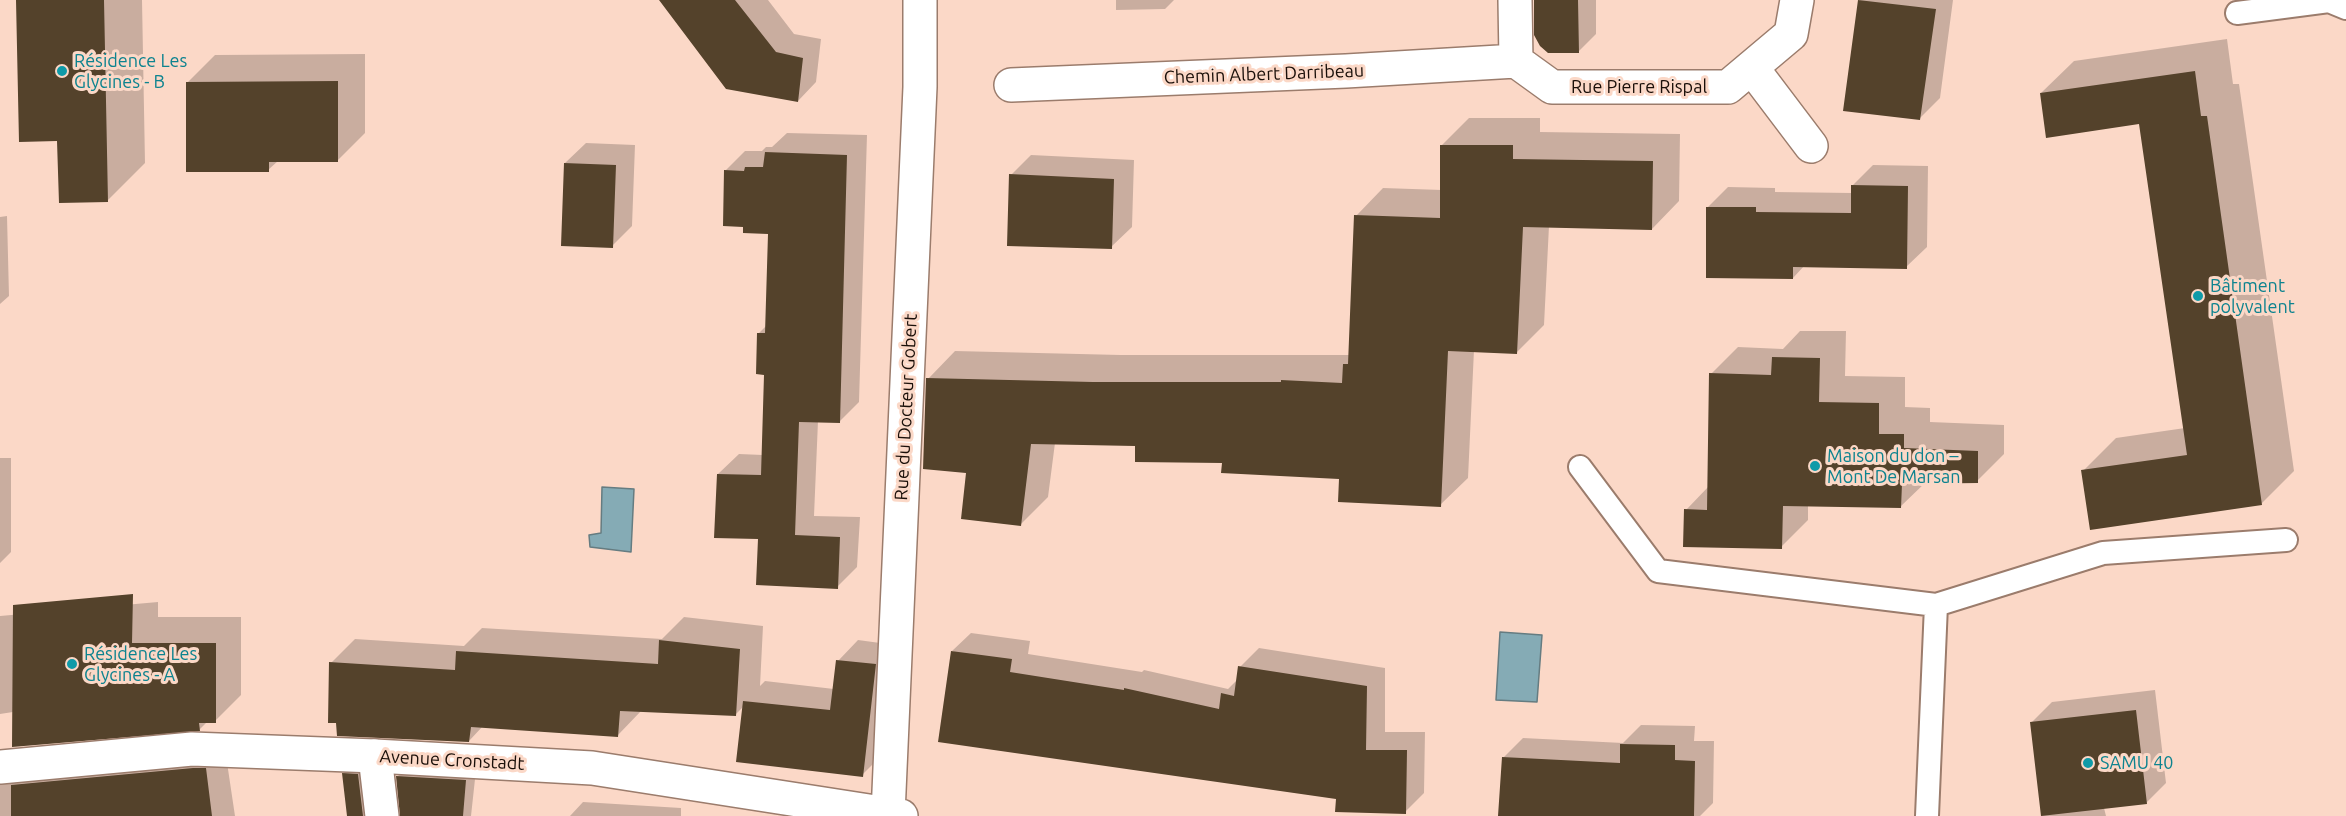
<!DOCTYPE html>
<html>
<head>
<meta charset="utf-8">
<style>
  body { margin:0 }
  canvas { display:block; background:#fbd8c7 }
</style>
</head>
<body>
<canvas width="2346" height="816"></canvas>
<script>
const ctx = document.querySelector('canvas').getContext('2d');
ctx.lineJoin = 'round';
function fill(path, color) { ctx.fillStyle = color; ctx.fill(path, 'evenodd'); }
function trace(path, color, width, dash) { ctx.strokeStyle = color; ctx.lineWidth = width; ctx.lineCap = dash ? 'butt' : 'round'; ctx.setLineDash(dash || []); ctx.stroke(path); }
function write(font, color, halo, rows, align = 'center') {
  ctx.font = font + ' Ubuntu,sans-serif'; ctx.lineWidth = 6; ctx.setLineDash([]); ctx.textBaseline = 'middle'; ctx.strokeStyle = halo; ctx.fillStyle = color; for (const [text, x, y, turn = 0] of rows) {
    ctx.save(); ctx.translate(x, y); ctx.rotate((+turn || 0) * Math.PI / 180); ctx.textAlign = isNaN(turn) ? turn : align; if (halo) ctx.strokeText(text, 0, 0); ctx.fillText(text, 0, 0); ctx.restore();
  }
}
const water = new Path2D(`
  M 602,487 L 634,489 L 631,552 L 590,547 L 589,535 L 601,533 Z
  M 1500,632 L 1542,635 L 1537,702 L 1496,700 Z`);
const shadow = new Path2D(`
  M 55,0 L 142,0 L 145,163 L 108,200 Z
  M 661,0 L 768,0 L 794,34 L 821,39 L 816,82 L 798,101 Z
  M 1116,0 L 1174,0 L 1165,9 L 1116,10 Z
  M 1535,0 L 1596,0 L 1596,34 L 1578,52 Z
  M 1860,0 L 1953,0 L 1940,98 L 1920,118 L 1845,109 Z
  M 2227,39 L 2233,84 L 2239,84 L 2294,471 L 2261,504 L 2083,471 L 2116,438 L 2185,428 L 2141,122 L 2041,93 L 2074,61 Z
  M 365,54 L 365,133 L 338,160 L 278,161 L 268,170 L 187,83 L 215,55 Z
  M 1469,118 L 1540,118 L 1540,132 L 1680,134 L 1679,201 L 1652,229 L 1549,226 L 1544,325 L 1517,352 L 1474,350 L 1468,478 L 1440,505 L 1340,477 L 1137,444 L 1055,443 L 1048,497 L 1020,525 L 968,472 L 928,379 L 955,351 L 1121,355 L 1350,355 L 1356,216 L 1383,188 L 1442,190 L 1442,145 Z
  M 787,133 L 867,135 L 859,402 L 839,422 L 818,421 L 814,516 L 860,517 L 857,567 L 837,587 L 760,538 L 718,474 L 739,454 L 763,455 L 766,373 L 758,334 L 767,325 L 770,232 L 725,171 L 745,151 L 762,151 L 766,147 L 772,147 Z
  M 586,143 L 635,145 L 632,226 L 612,246 L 565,163 Z
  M 1031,155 L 1134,160 L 1132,227 L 1111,247 L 1011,175 Z
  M 1873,165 L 1928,166 L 1927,247 L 1906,267 L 1805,265 L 1793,278 L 1708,207 L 1728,187 L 1775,188 L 1775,192 L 1853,193 L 1853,185 Z
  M 7,216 L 9,296 L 0,304 L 0,217 Z
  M 1800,331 L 1846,331 L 1845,376 L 1905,377 L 1905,407 L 1930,408 L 1930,422 L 2004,425 L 2004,454 L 1977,481 L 1926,482 L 1900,507 L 1808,505 L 1808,520 L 1781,547 L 1686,510 L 1709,486 L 1711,374 L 1738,347 L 1783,349 Z
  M 0,458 L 11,458 L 11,552 L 0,563 Z
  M 158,602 L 158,617 L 241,617 L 241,695 L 215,721 L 208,721 L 200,729 L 13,712 L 0,714 L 0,616 Z
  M 684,617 L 763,626 L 760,686 L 765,681 L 834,689 L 838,661 L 858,640 L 895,645 L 882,755 L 862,775 L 744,706 L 736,714 L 642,710 L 618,735 L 483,726 L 469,741 L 331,663 L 355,639 L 464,646 L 482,628 L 662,639 Z
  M 971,633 L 1030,641 L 1028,654 L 1142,672 L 1144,670 L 1228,689 L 1238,679 L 1240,667 L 1259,648 L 1385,668 L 1385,732 L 1425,732 L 1424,793 L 1405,812 L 1337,797 L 952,651 Z
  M 2155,690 L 2166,783 L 2146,803 L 2104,808 L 2106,816 L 2042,816 L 2032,722 L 2052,702 Z
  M 1641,725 L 1695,726 L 1694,741 L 1714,741 L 1713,803 L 1700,816 L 1498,816 L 1500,814 L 1503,758 L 1523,738 L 1623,743 Z
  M 225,749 L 235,816 L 0,816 L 0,775 Z
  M 353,764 L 368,764 L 372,816 L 348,816 L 343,774 Z
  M 408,766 L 476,770 L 471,816 L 402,816 L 398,776 Z
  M 583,802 L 681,808 L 681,816 L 570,816 Z`);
const building = new Path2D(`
  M 16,0 L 104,0 L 108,202 L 59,203 L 57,141 L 19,142 Z
  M 659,0 L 735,0 L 776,52 L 803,58 L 798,102 L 726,89 Z
  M 1534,0 L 1578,0 L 1579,53 L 1548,53 L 1540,46 L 1534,35 Z
  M 1858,0 L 1936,9 L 1920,120 L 1843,111 Z
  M 2195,71 L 2201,116 L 2207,116 L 2262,505 L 2090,530 L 2081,470 L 2187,455 L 2139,124 L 2046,138 L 2040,93 Z
  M 338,81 L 338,162 L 269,162 L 269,172 L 186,172 L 186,82 Z
  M 1440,145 L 1513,145 L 1513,159 L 1653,161 L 1652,230 L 1523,227 L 1517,354 L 1448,351 L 1441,507 L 1338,502 L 1339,479 L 1221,473 L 1222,463 L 1135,462 L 1135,446 L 1031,444 L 1021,526 L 961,519 L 966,473 L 923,469 L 926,378 L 1093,382 L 1281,382 L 1281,380 L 1342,383 L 1343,364 L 1348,364 L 1354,215 L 1440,218 Z
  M 765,152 L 847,155 L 840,423 L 799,422 L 795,535 L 840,537 L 838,589 L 756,585 L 758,539 L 714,538 L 717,474 L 761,475 L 764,375 L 756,374 L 757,333 L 765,333 L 768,234 L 743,233 L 743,227 L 723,226 L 724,170 L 744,171 L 745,167 L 763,167 Z
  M 564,163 L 616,165 L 613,248 L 561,246 Z
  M 1009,174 L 1114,179 L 1112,249 L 1007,246 Z
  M 1851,185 L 1908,186 L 1907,269 L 1793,267 L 1793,279 L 1706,278 L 1706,207 L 1756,207 L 1756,212 L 1851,213 Z
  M 1772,357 L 1820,358 L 1819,402 L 1879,403 L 1879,434 L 1904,434 L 1904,448 L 1978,451 L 1978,483 L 1902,484 L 1901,508 L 1783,506 L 1782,549 L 1683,547 L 1684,509 L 1707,510 L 1709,373 L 1771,375 Z
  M 133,594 L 132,643 L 216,643 L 216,723 L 199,723 L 200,731 L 12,747 L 13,605 Z
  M 659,640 L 740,649 L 736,716 L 620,711 L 618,737 L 471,727 L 469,742 L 337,736 L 336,723 L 328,723 L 329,662 L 455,670 L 456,651 L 658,664 Z
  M 951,651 L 1012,659 L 1010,672 L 1124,690 L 1124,688 L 1219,709 L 1221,693 L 1234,696 L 1238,666 L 1367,686 L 1366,750 L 1407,750 L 1406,814 L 1335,812 L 1336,799 L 938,742 Z
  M 836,660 L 876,664 L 863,777 L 736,762 L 743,701 L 830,710 Z
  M 2136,710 L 2147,804 L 2041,816 L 2030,722 Z
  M 1620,744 L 1675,745 L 1675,760 L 1695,761 L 1694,816 L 1498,816 L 1502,757 L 1620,763 Z
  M 193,768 L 206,768 L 212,816 L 11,816 L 11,785 Z
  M 342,773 L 358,774 L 363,816 L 347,816 Z
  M 396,776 L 466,780 L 463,816 L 400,816 Z`);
const service = new Path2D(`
  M 2237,13 L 2329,1 L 2346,8
  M 1580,467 L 1658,571 L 1936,605 L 1927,816
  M 1936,605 L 2103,553 L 2286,540`);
const pedestrian = new Path2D(`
  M 375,756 L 382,816`);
const minor = new Path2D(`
  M 1515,0 L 1516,61 L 1552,87 L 1728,87 L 1791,34 L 1797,0
  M 1752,68 L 1811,146
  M 1011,85 L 1346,71 L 1516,61
  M 0,767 L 192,749 L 375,756 L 592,768 L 901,816
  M 888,814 L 920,87 L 920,0`);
const markers = [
  [62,71,6,"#0f9aa8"],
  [2198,296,6,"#0f9aa8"],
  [1815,466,6,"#0f9aa8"],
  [72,664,6,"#0f9aa8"],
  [2088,763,6,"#0f9aa8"]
];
const cultureNames = [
  ["Résidence Les",74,61],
  ["Glycines - B",74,82],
  ["Bâtiment",2210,286],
  ["polyvalent",2210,307],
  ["Maison du don –",1827,456],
  ["Mont De Marsan",1827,477],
  ["Résidence Les",84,654],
  ["Glycines - A",84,675],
  ["SAMU 40",2100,763]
];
const streetNames = [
  ["Chemin Albert Darribeau",1264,74,-2],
  ["Rue Pierre Rispal",1639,87],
  ["Rue du Docteur Gobert",906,407,-87],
  ["Avenue Cronstadt",452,760,3]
];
fill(water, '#85abb5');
trace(water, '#657c81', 1.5);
fill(shadow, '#0003');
fill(building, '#54422b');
trace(service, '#9b7c6c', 26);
trace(pedestrian, '#9b7c6c', 36);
trace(minor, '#9b7c6c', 36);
trace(service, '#fff', 22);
trace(pedestrian, '#fff', 33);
trace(minor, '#fff', 33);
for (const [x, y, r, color] of markers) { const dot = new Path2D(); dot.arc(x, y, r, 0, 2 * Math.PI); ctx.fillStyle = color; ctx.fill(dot); trace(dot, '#fbd8c7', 2); }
write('18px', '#0d838f', '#fbd8c7', cultureNames, 'left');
write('18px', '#1a0f09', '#fbd8c7', streetNames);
</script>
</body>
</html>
